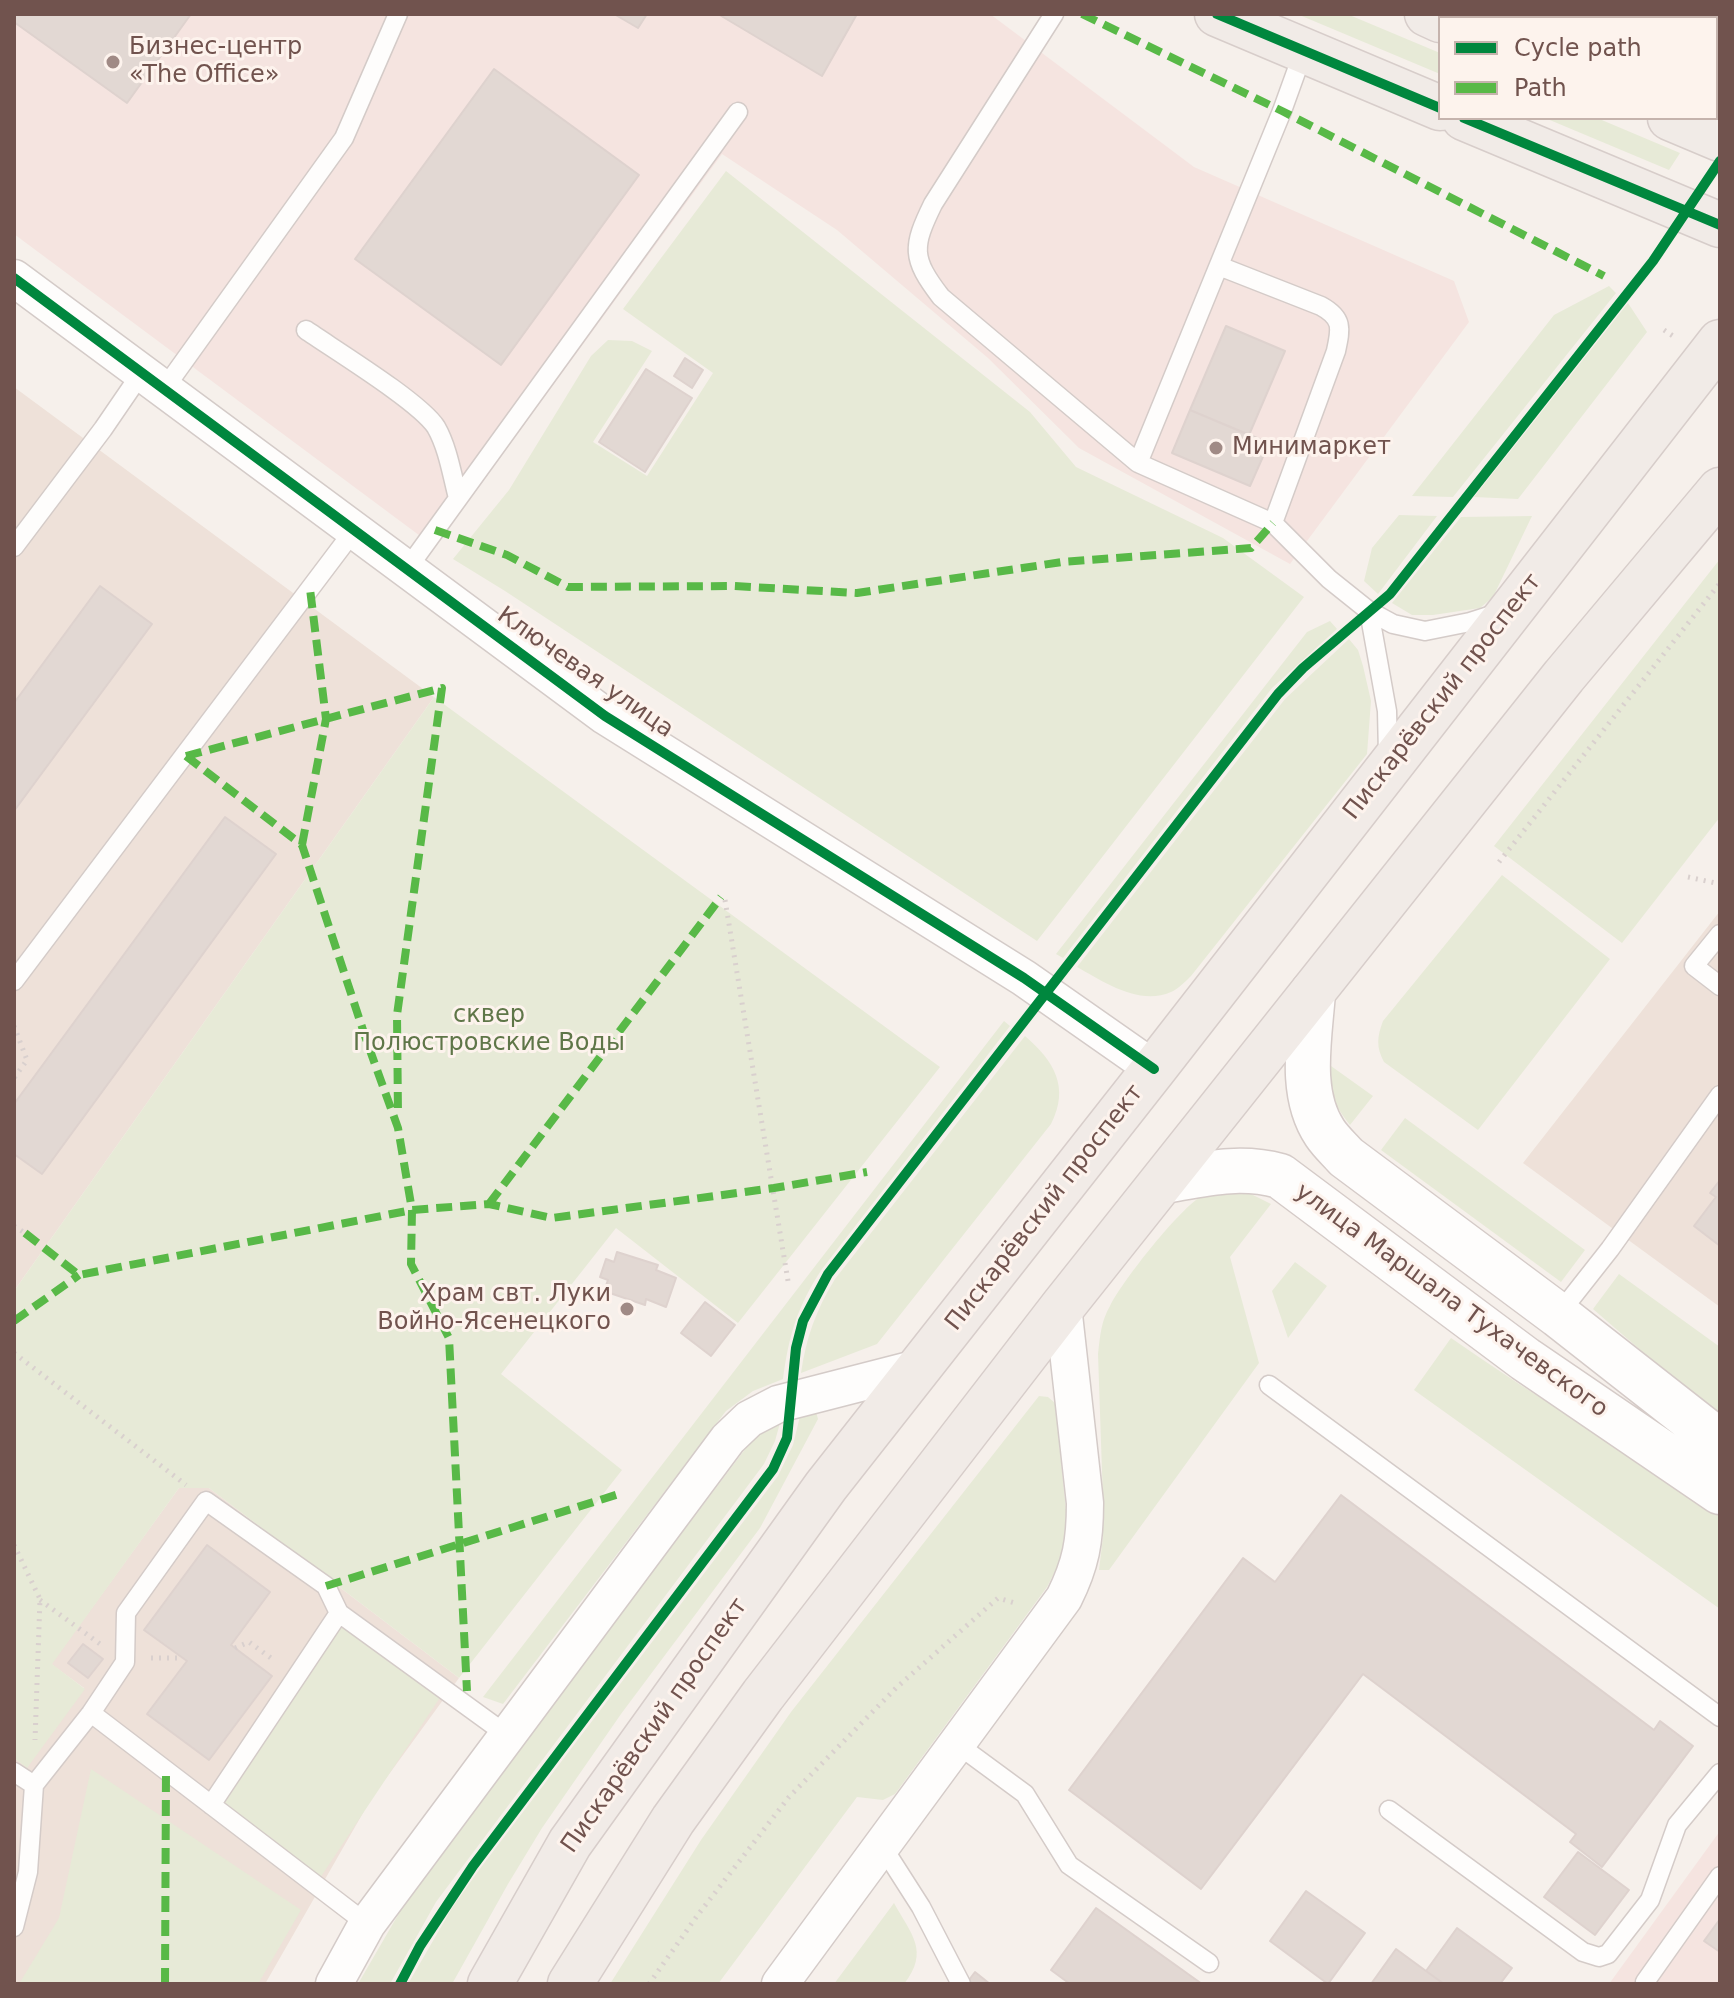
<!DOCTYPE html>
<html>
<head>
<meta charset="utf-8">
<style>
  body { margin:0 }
  #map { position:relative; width:1734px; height:1998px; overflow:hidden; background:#f6f0eb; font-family:"DejaVu Sans",sans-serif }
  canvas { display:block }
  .frame { position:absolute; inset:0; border:16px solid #71534e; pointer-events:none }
  .legend { position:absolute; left:1438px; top:16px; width:280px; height:104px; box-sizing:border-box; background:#fdf3ed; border:2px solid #c5b3ad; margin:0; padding:10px 14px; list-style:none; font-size:24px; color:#71534e }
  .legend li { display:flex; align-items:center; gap:16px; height:40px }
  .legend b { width:40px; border:2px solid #c5b3ad }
</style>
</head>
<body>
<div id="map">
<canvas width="1734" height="1998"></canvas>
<div class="frame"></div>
<ul class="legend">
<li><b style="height:10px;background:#00873e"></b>Cycle path</li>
<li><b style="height:10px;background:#58b947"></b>Path</li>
</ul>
</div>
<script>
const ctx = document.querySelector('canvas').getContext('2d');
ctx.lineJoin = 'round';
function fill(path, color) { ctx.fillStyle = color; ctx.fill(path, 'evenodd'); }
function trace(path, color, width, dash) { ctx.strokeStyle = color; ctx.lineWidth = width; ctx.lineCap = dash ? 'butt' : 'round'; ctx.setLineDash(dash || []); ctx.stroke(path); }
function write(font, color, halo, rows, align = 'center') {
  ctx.font = font + ' "DejaVu Sans",sans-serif'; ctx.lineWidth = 6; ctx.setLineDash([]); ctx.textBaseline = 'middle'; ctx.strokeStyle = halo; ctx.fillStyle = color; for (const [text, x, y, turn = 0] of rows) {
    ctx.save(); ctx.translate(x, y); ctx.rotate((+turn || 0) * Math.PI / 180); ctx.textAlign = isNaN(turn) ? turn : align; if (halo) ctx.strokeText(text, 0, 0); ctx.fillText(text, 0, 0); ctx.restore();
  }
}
const residential = new Path2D(`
  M 14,387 L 434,697 L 14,1291 Z
  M 1720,911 L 1720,1307 L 1523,1163 Z
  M 179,1488 L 209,1488 L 459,1678 L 371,1799 L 265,1984 L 14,1984 L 14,1758 L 27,1767 L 84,1688 L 51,1664 Z`);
const commercial = new Path2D(`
  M 14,14 L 990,14 L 1194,167 L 1454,281 L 1469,322 L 1290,564 L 1079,448 L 988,358 L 837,230 L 722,154 L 435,547 L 14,234 Z
  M 1720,1831 L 1720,1984 L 1609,1984 Z`);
const green = new Path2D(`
  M 1297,14 L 1347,14 L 1440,53 L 1440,74 Z
  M 1619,14 L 1720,14 L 1720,53 L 1716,54 L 1716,18 L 1629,18 Z
  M 1545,118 L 1597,118 L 1680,153 L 1669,170 Z
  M 726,171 L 1030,412 L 1076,467 L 1223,538 L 1304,597 L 1037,941 L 505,591 L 453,559 L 509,490 L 591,356 L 608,340 L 632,341 L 652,351 L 593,442 L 647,476 L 713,373 L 623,309 Z
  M 1609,286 L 1616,293 L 1453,497 L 1412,496 L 1554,315 Z
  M 1628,303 L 1647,332 L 1518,499 L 1474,497 Z
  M 1399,515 L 1437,516 L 1378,594 L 1364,581 L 1372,548 Z
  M 1532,516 L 1493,597 L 1480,608 L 1433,615 L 1412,615 L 1392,603 L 1461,517 Z
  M 1720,559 L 1720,817 L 1622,943 L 1494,846 Z
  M 1330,621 L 1337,629 L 1272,688 L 1063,958 L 1056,954 L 1307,632 Z
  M 1349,639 L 1358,650 L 1363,666 L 1371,701 L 1367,754 L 1191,976 C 1186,981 1178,989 1171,992 C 1139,1006 1104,982 1077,967 L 1285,699 Z
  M 434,697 L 940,1067 L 738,1323 L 616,1228 L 501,1374 L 622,1470 L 459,1678 L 209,1488 L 179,1488 L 52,1664 L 85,1689 L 27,1768 L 14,1758 L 14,1291 Z
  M 1502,875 L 1610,959 L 1478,1130 L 1384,1062 C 1376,1047 1377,1037 1383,1021 Z
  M 1004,1021 L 1010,1026 L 822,1269 C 797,1307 789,1335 783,1379 L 753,1391 L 726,1411 L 503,1704 L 483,1697 Z
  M 1025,1036 C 1054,1061 1070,1087 1051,1124 L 877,1344 L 801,1373 C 806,1338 816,1310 835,1279 Z
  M 1331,1066 L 1373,1096 L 1350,1125 C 1333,1103 1329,1094 1331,1066 Z
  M 1405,1118 L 1585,1250 L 1561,1282 L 1381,1150 Z
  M 1228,1190 L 1251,1194 L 1271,1204 L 1230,1257 L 1259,1363 L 1109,1570 L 1099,1570 L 1103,1537 L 1103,1501 L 1098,1354 C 1100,1337 1101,1321 1110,1306 C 1123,1280 1180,1208 1203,1195 C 1211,1191 1220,1191 1228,1190 Z
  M 1295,1262 L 1327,1286 L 1288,1338 L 1272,1291 Z
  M 1619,1274 L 1720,1347 L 1720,1419 L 1593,1309 Z
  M 1451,1338 C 1539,1400 1633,1453 1720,1517 L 1720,1609 L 1414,1390 Z
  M 1039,1396 L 1048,1397 L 1055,1403 L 1068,1529 L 1060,1562 L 1047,1587 L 895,1794 L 883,1800 L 857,1797 L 718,1984 L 610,1984 L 701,1840 L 791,1712 Z
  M 816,1412 L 818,1419 L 760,1528 L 621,1714 L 542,1828 L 508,1884 L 452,1984 L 408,1984 L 452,1908 L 479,1870 L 778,1476 L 793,1445 L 800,1416 Z
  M 780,1423 L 775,1441 L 764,1464 L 436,1902 L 390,1984 L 358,1984 L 413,1889 L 746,1448 L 763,1431 Z
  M 342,1623 L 443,1693 L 320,1878 L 220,1803 Z
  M 91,1769 L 301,1910 L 258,1984 L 19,1984 L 59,1918 Z
  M 894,1903 C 911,1934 930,1951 904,1984 L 834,1984 Z`);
const building = new Path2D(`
  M 14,14 L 191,14 L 127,103 L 14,22 Z
  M 614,14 L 647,14 L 638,28 Z
  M 718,14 L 857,14 L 822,76 Z
  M 494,69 L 639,175 L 501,365 L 355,259 Z
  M 1226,326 L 1285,351 L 1249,435 L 1190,410 Z
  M 685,358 L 703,370 L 692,388 L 674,376 Z
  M 646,369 L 692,398 L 645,472 L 599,442 Z
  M 1190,410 L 1269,443 L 1250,486 L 1172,453 Z
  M 100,586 L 152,624 L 14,811 L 14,703 Z
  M 225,817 L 276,854 L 42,1174 L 14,1154 L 14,1104 Z
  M 1720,1180 L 1720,1246 L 1694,1226 L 1716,1197 L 1710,1193 Z
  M 617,1252 L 658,1265 L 656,1270 L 676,1278 L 666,1307 L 646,1299 L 645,1305 L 604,1291 L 608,1280 L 600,1277 L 606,1259 L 614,1262 Z
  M 705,1302 L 735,1325 L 711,1356 L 681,1333 Z
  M 1341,1495 L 1654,1730 L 1660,1721 L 1693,1746 L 1602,1867 L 1570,1842 L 1576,1834 L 1363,1674 L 1201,1889 L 1069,1790 L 1243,1558 L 1275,1582 Z
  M 207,1545 L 270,1592 L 231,1645 L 272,1676 L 209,1760 L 147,1714 L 187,1661 L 144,1630 Z
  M 83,1644 L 103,1659 L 88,1678 L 68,1663 Z
  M 1578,1852 L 1629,1890 L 1595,1935 L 1544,1897 Z
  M 1306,1891 L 1365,1933 L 1328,1984 L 1270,1941 Z
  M 1096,1908 L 1202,1984 L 1070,1984 L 1051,1970 Z
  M 1720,1919 L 1720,1952 L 1704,1941 Z
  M 1457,1928 L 1512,1968 L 1500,1984 L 1444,1984 L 1426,1971 Z
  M 1396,1949 L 1426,1971 L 1444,1984 L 1371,1984 Z
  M 975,1972 L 990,1984 L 966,1984 Z`);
const path = new Path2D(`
  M 1664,330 L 1676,338
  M 1499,862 L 1720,583
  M 1688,877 L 1720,884
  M 725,900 L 788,1281
  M 14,1026 L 27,1060 L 14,1078
  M 14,1226 L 25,1233
  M 14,1353 L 186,1485
  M 14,1545 L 40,1599 L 35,1740
  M 40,1600 L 100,1644
  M 235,1648 L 249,1642 L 275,1661
  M 151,1658 L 182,1658
  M 649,1984 L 697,1916 L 789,1797 L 896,1688 L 998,1598 L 1018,1604`);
const lane = new Path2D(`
  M 1054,14 L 933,204 C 912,247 911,258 941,297 L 1138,463
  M 1304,50 L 1282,111 L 1138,463 L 1273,523 L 1329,579 L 1369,611 L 1393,624 L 1425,631 L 1470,622 L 1498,613
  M 1219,266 L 1321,306 C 1343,318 1341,328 1336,351 L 1273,523
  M 306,330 C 335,350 420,402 436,427 C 448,448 452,475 458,498
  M 164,389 L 344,138 L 398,14
  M 14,547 L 103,429 L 142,372
  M 407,569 L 738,112
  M 1369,611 L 1387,711 L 1388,754
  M 1720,934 L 1694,966 L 1720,986
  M 14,981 L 355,529
  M 1558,1315 L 1610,1249 L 1720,1095
  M 1269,1385 L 1720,1717
  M 91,1713 L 367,1924
  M 957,1744 L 1025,1794 L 1069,1865 L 1209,1963
  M 14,1772 L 34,1785
  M 211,1805 L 339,1613
  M 1389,1810 L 1583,1952 L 1599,1957 L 1608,1954 L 1650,1900 L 1677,1825 L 1720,1773
  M 882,1846 L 921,1907 L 961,1984
  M 14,1927 L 28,1872 L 34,1785 L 91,1713 L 125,1662 L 126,1613 L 206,1501 L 326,1586 L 339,1613 L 507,1735
  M 1647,1984 L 1645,1982 L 1720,1876`);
const street = new Path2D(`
  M 14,278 L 605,716 L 1024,978 L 1154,1069
  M 334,1984 L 367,1924 L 728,1439 L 749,1419 L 778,1404 L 918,1368
  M 780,1984 L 1064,1598 C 1081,1564 1085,1541 1085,1503 L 1063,1306`);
const secondary = new Path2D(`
  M 1313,992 C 1310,1037 1298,1093 1325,1133 C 1331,1142 1339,1149 1346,1157 L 1558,1315 L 1720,1442
  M 1164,1181 C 1205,1174 1239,1165 1280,1176 L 1525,1359 L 1720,1492`);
const primary = new Path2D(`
  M 1217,14 L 1440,108
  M 1427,14 L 1440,20
  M 1464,118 L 1720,225
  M 1670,118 L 1720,139
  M 490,1984 L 570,1843 L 826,1486 L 1154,1069 L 1720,342
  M 570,1984 L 673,1820 L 763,1695 L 1063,1306 L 1564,676 L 1720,490`);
const quiet = new Path2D(`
  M 1082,14 L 1282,111 L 1604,276
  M 435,530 L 507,555 L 568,587 L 734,586 L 857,593 L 1062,562 L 1251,548 L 1273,523
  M 186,756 L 302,845 L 367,1042 L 398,1128 L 412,1210 L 411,1264 L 449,1338 L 467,1691
  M 186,756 L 442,688 L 397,1015 L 398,1116
  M 302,845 L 326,719 L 310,589
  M 489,1204 L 721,897
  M 25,1233 L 79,1275 L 412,1210 L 489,1204 L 552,1218 L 774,1188 L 867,1172
  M 14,1321 L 79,1275
  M 326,1586 L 619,1494
  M 165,1984 L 166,1771`);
const cycleway = new Path2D(`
  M 1217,14 L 1440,108
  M 1464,118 L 1720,225
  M 14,278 L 605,716 L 1024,978 L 1154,1069
  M 400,1984 L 420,1946 L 473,1866 L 773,1469 L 787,1438 L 796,1348 L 803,1321 L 828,1274 L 1278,694 L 1303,668 L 1390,594 L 1653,261 L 1720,161`);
const markers = [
  [113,62,8,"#a08a85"],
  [1216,448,8,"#a08a85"],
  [627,1309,8,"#a08a85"]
];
const poiNames = [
  ["Бизнес-центр",129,48],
  ["«The Office»",129,76],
  ["Минимаркет",1232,448],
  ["Храм свт. Луки",611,1295,"right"],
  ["Войно-Ясенецкого",611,1323,"right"]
];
const streetNames = [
  ["Ключевая улица",585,673,35],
  ["Пискарёвский проспект",1443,697,-52],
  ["Пискарёвский проспект",1045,1208,-52],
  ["улица Маршала Тухачевского",1451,1301,36],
  ["Пискарёвский проспект",655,1726,-55]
];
const parkNames = [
  ["сквер",489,1016],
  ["Полюстровские Воды",489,1044]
];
fill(residential, '#eee1d9');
fill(commercial, '#f5e4e0');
fill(green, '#e7ead7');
fill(building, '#e2d8d3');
trace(building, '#ded2ce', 2);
trace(lane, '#d4cbc8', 21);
trace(street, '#d4cbc8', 39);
trace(secondary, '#d5cbc8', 47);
trace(primary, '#d7cdca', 47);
trace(path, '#d9d0ce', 5, [2, 6]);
trace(lane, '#fefdfc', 18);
trace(street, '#fefdfc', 36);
trace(secondary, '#fefdfc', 44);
trace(primary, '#f1ebe7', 44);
trace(quiet, '#58b947', 8, [16, 8]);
trace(cycleway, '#00873e', 10);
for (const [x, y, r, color] of markers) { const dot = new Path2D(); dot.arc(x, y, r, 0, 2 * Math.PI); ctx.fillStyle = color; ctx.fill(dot); trace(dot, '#fdf3ed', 3); }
write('24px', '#71534e', '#fdf3ed', poiNames, 'left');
write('24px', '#71534e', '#fdf3ed', streetNames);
write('24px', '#5f7648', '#fdf3ed', parkNames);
</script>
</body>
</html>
